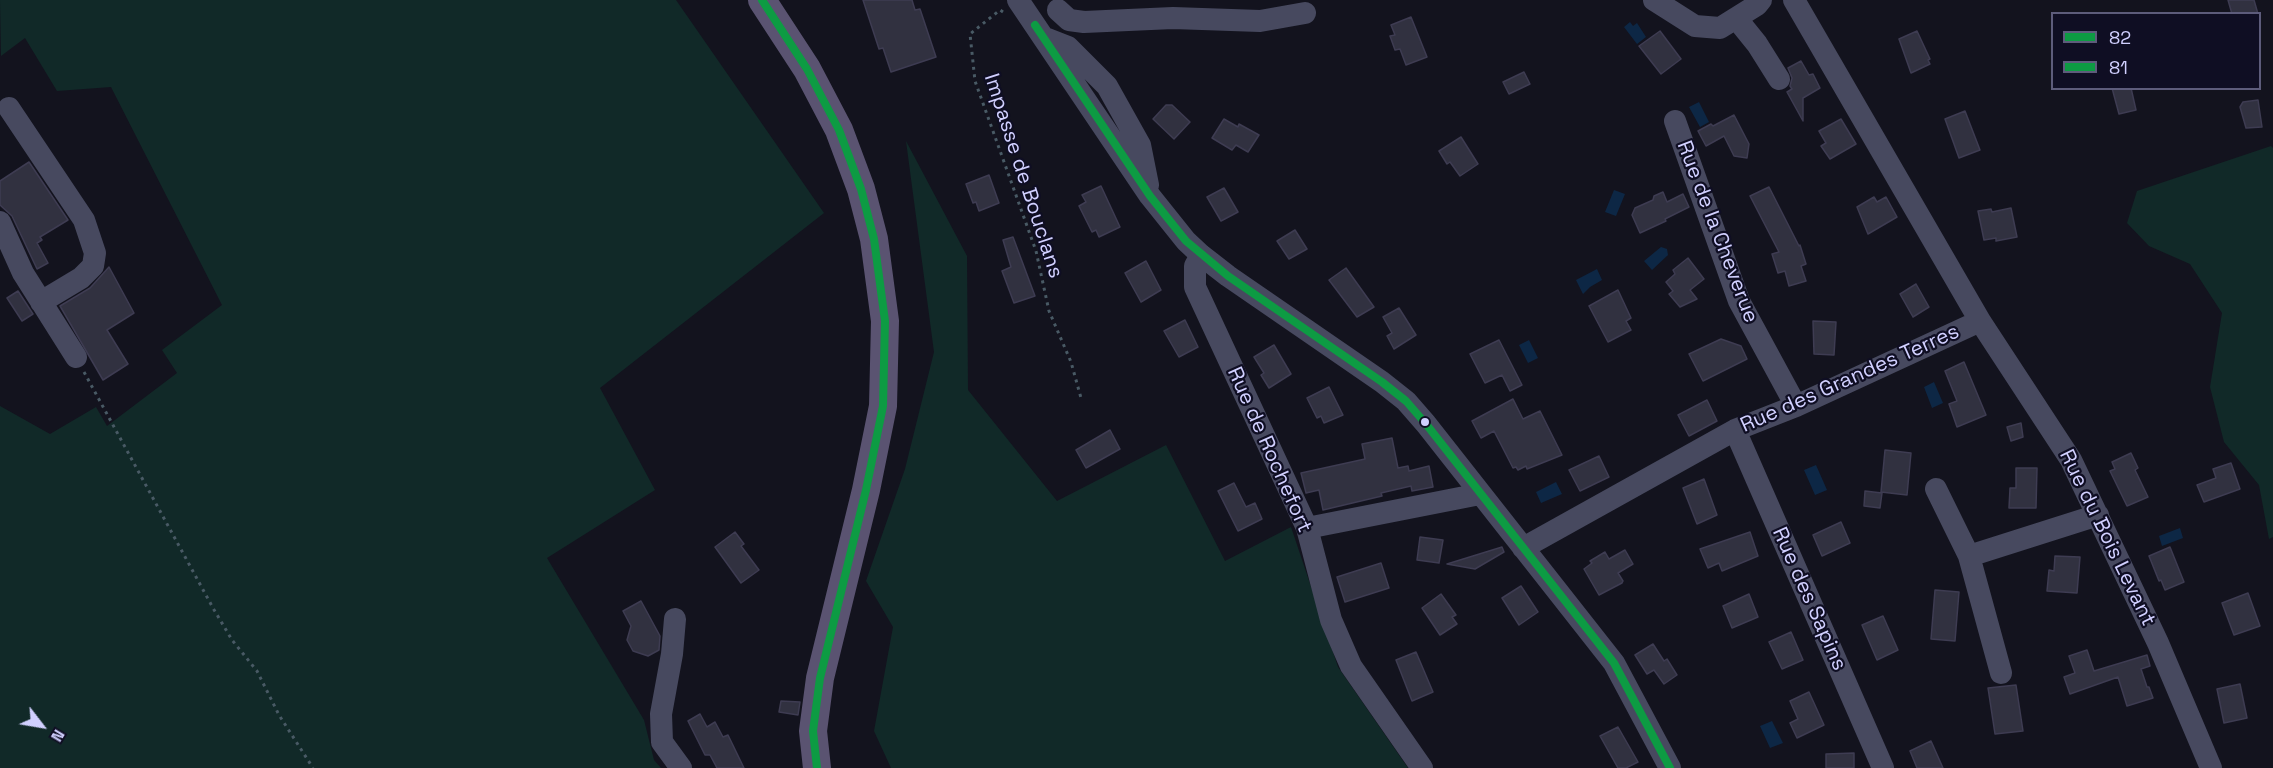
<!DOCTYPE html>
<html>
<head>
<meta charset="utf-8">
<style>
  body { margin:0 }
  #map { position:relative; width:2273px; height:768px; overflow:hidden; background:#13131e; font-family:"Space Grotesk",sans-serif }
  canvas { display:block }
  .legend { position:absolute; left:2051px; top:12px; width:210px; height:78px; box-sizing:border-box; background:#0f0e23; border:2px solid #5d5c7b; margin:0; padding:8px 10px; list-style:none; font-size:18px; color:#d1d0ff }
  .legend li { display:flex; align-items:center; gap:12px; height:30px }
  .legend b { width:30px; border:2px solid #5d5c7b }
  .north { position:absolute; left:12px; top:696px; width:60px; height:60px; -webkit-text-stroke:4px #0f0e23; paint-order:stroke; rotate:121deg; font-size:16px; font-weight:700; line-height:24px; text-align:center; color:#d1d0ff }
  .north::after { content:''; display:block; margin:auto; width:21px; height:27px; background:#d1d0ff; clip-path:polygon(50% 0,100% 100%,50% 72%,0 100%) }
</style>
</head>
<body>
<div id="map">
<canvas width="2273" height="768"></canvas>
<ul class="legend">
<li><b style="height:8px;background:#0d9b43"></b>82</li>
<li><b style="height:8px;background:#0d9b43"></b>81</li>
</ul>
<div class="north">N</div>
</div>
<script>
const ctx = document.querySelector('canvas').getContext('2d');
ctx.lineJoin = 'round';
function fill(path, color) { ctx.fillStyle = color; ctx.fill(path, 'evenodd'); }
function trace(path, color, width, dash) { ctx.strokeStyle = color; ctx.lineWidth = width; ctx.lineCap = dash ? 'butt' : 'round'; ctx.setLineDash(dash || []); ctx.stroke(path); }
function write(font, color, halo, rows, align = 'center') {
  ctx.font = font + ' "Space Grotesk",sans-serif'; ctx.lineWidth = 4.5; ctx.setLineDash([]); ctx.textBaseline = 'middle'; ctx.strokeStyle = halo; ctx.fillStyle = color; for (const [text, x, y, turn = 0] of rows) {
    ctx.save(); ctx.translate(x, y); ctx.rotate((+turn || 0) * Math.PI / 180); ctx.textAlign = isNaN(turn) ? turn : align; if (halo) ctx.strokeText(text, 0, 0); ctx.fillText(text, 0, 0); ctx.restore();
  }
}
const green = new Path2D(`
  M 0,0 L 676,0 L 824,213 L 600,388 L 655,490 L 547,558 L 644,720 L 654,760 L 661,768 L 0,768 L 0,406 L 50,434 L 96,407 L 107,426 L 177,373 L 162,350 L 222,305 L 111,87 L 57,91 L 25,38 L 1,56 Z
  M 906,141 L 967,256 L 968,390 L 1057,501 L 1166,445 L 1225,561 L 1291,527 L 1338,667 L 1408,768 L 891,768 L 874,731 L 893,627 L 866,581 L 905,469 L 934,352 Z
  M 2271,146 L 2273,148 L 2273,537 L 2269,539 L 2259,485 L 2224,442 L 2210,387 L 2222,313 L 2190,264 L 2149,246 L 2127,223 L 2137,191 Z`);
const water = new Path2D(`
  M 1630,22 L 1633,26 L 1637,23 L 1646,37 L 1637,44 L 1624,27 Z
  M 1699,102 L 1709,122 L 1700,127 L 1689,107 Z
  M 1614,190 L 1625,194 L 1616,216 L 1605,212 Z
  M 1661,247 L 1667,249 L 1668,255 L 1652,270 L 1644,261 Z
  M 1597,269 L 1602,280 L 1590,287 L 1583,294 L 1576,280 Z
  M 1529,340 L 1538,358 L 1528,363 L 1519,345 Z
  M 1934,382 L 1943,403 L 1932,408 L 1924,387 Z
  M 1816,465 L 1827,490 L 1815,495 L 1804,470 Z
  M 1556,482 L 1562,494 L 1541,503 L 1536,492 Z
  M 2180,528 L 2183,538 L 2162,546 L 2159,536 Z
  M 1772,721 L 1783,743 L 1770,748 L 1760,726 Z`);
const building = new Path2D(`
  M 863,0 L 912,0 L 915,10 L 920,9 L 936,57 L 891,72 L 883,48 L 879,49 Z
  M 2228,0 L 2254,0 L 2258,14 L 2232,14 Z
  M 1411,17 L 1427,57 L 1406,65 L 1400,49 L 1395,50 L 1390,36 L 1395,35 L 1391,25 Z
  M 1660,31 L 1681,59 L 1661,74 L 1639,46 Z
  M 1917,31 L 1930,59 L 1928,60 L 1930,64 L 1911,73 L 1899,39 Z
  M 1801,61 L 1809,75 L 1813,74 L 1820,88 L 1803,98 L 1803,121 L 1787,92 L 1792,89 L 1790,86 L 1792,78 L 1788,68 Z
  M 1524,72 L 1530,84 L 1509,94 L 1503,82 Z
  M 2112,88 L 2131,88 L 2136,110 L 2119,114 Z
  M 2258,100 L 2262,127 L 2246,128 L 2240,107 L 2243,102 Z
  M 1166,105 L 1172,105 L 1190,122 L 1174,139 L 1153,119 Z
  M 1965,111 L 1980,150 L 1959,158 L 1945,119 Z
  M 1734,115 L 1749,144 L 1747,158 L 1734,156 L 1724,136 L 1706,146 L 1698,131 L 1711,124 L 1713,126 Z
  M 1224,119 L 1238,127 L 1239,124 L 1259,135 L 1248,152 L 1236,145 L 1232,150 L 1212,138 Z
  M 1841,119 L 1856,144 L 1830,159 L 1821,146 L 1826,143 L 1819,131 Z
  M 1461,137 L 1478,164 L 1460,176 L 1450,162 L 1447,164 L 1439,151 Z
  M 29,162 L 68,220 L 40,237 L 42,240 L 37,243 L 48,263 L 37,269 L 12,216 L 0,205 L 0,181 Z
  M 989,175 L 999,203 L 979,211 L 976,202 L 973,203 L 966,184 Z
  M 1101,186 L 1120,227 L 1099,237 L 1096,230 L 1092,232 L 1079,206 L 1086,202 L 1082,195 Z
  M 1769,187 L 1799,246 L 1800,245 L 1806,264 L 1801,266 L 1806,281 L 1789,286 L 1785,271 L 1778,273 L 1772,254 L 1779,252 L 1750,196 Z
  M 1224,188 L 1238,212 L 1221,221 L 1207,197 Z
  M 1663,192 L 1667,202 L 1683,194 L 1689,207 L 1665,219 L 1666,221 L 1640,233 L 1632,215 L 1635,208 L 1653,200 L 1654,196 Z
  M 1874,197 L 1877,202 L 1886,197 L 1897,217 L 1868,234 L 1857,207 Z
  M 2011,208 L 2017,237 L 1996,241 L 1996,238 L 1984,240 L 1978,211 L 1991,209 L 1992,212 Z
  M 1295,230 L 1307,249 L 1289,259 L 1277,241 Z
  M 1013,237 L 1035,296 L 1014,303 L 1002,271 L 1011,267 L 1003,240 Z
  M 1688,258 L 1704,279 L 1690,290 L 1697,299 L 1680,307 L 1669,294 L 1673,291 L 1666,282 L 1675,274 L 1673,270 Z
  M 1146,261 L 1161,290 L 1141,302 L 1125,273 Z
  M 109,267 L 134,313 L 107,330 L 128,364 L 103,380 L 60,306 L 90,288 Z
  M 1346,268 L 1374,307 L 1357,317 L 1329,280 Z
  M 1916,284 L 1929,307 L 1913,317 L 1900,294 Z
  M 1618,290 L 1631,318 L 1626,321 L 1631,330 L 1608,342 L 1589,306 Z
  M 18,291 L 33,314 L 22,321 L 7,298 Z
  M 1399,308 L 1416,335 L 1394,349 L 1387,336 L 1392,333 L 1383,317 Z
  M 1185,320 L 1198,347 L 1179,357 L 1164,331 Z
  M 1813,321 L 1836,322 L 1834,355 L 1814,354 Z
  M 1721,339 L 1741,346 L 1747,359 L 1703,381 L 1689,354 Z
  M 1499,340 L 1522,385 L 1510,391 L 1502,375 L 1485,383 L 1470,354 Z
  M 1274,345 L 1291,374 L 1269,388 L 1261,375 L 1264,373 L 1254,357 Z
  M 1964,362 L 1986,415 L 1957,427 L 1949,404 L 1957,401 L 1945,371 Z
  M 1329,387 L 1343,415 L 1324,423 L 1321,416 L 1317,418 L 1307,398 Z
  M 1513,399 L 1523,419 L 1540,411 L 1562,455 L 1527,469 L 1526,466 L 1518,470 L 1516,467 L 1513,468 L 1494,431 L 1481,438 L 1472,421 Z
  M 1707,400 L 1717,421 L 1689,436 L 1678,415 Z
  M 2021,423 L 2023,437 L 2011,441 L 2007,427 Z
  M 1110,430 L 1120,449 L 1086,468 L 1076,450 Z
  M 1392,438 L 1398,468 L 1408,466 L 1409,471 L 1429,466 L 1433,487 L 1412,491 L 1411,486 L 1381,493 L 1382,496 L 1323,510 L 1319,490 L 1306,493 L 1301,473 L 1365,459 L 1362,444 Z
  M 1885,450 L 1911,453 L 1907,495 L 1881,492 Z
  M 2131,453 L 2138,468 L 2135,470 L 2148,497 L 2127,506 L 2110,471 L 2115,469 L 2112,462 Z
  M 1599,456 L 1609,477 L 1580,491 L 1569,470 Z
  M 2231,463 L 2240,489 L 2204,502 L 2197,485 L 2216,478 L 2213,469 Z
  M 2016,468 L 2037,468 L 2036,508 L 2009,508 L 2010,488 L 2016,488 Z
  M 1704,479 L 1717,515 L 1697,524 L 1683,488 Z
  M 1234,483 L 1246,507 L 1255,503 L 1262,519 L 1238,531 L 1218,491 Z
  M 1865,491 L 1882,493 L 1880,508 L 1864,506 Z
  M 1841,522 L 1850,543 L 1822,556 L 1813,535 Z
  M 735,532 L 744,544 L 741,546 L 759,570 L 741,583 L 715,547 Z
  M 1750,532 L 1758,556 L 1722,571 L 1719,563 L 1708,568 L 1700,549 Z
  M 1420,537 L 1443,540 L 1439,563 L 1417,560 Z
  M 1502,547 L 1504,552 L 1475,569 L 1447,564 Z
  M 2170,547 L 2184,582 L 2165,590 L 2161,580 L 2159,581 L 2149,556 Z
  M 1625,550 L 1633,564 L 1618,573 L 1623,581 L 1622,583 L 1599,595 L 1584,569 L 1592,563 L 1590,561 L 1605,552 L 1609,559 Z
  M 2055,556 L 2080,557 L 2077,593 L 2047,591 L 2049,570 L 2054,571 Z
  M 1381,563 L 1389,588 L 1345,602 L 1337,577 Z
  M 1521,586 L 1538,612 L 1519,625 L 1502,598 Z
  M 1935,590 L 1959,592 L 1955,641 L 1931,639 Z
  M 2248,593 L 2260,626 L 2234,635 L 2222,603 Z
  M 1441,594 L 1456,615 L 1452,617 L 1457,624 L 1440,635 L 1422,608 Z
  M 1749,594 L 1758,617 L 1732,628 L 1723,606 Z
  M 641,601 L 660,636 L 659,650 L 648,656 L 633,651 L 627,640 L 631,626 L 623,611 Z
  M 1883,616 L 1898,650 L 1877,660 L 1862,625 Z
  M 1791,632 L 1803,660 L 1782,669 L 1769,642 Z
  M 1653,644 L 1664,661 L 1667,659 L 1677,675 L 1664,684 L 1654,670 L 1647,674 L 1635,655 Z
  M 2087,650 L 2094,671 L 2147,655 L 2150,666 L 2141,669 L 2147,687 L 2149,687 L 2153,698 L 2127,706 L 2118,677 L 2070,694 L 2064,677 L 2075,673 L 2069,656 Z
  M 1416,652 L 1433,692 L 1412,701 L 1396,660 Z
  M 2240,684 L 2247,718 L 2224,723 L 2217,689 Z
  M 2016,685 L 2023,731 L 1995,734 L 1988,688 Z
  M 1809,692 L 1824,725 L 1797,738 L 1790,723 L 1798,719 L 1790,701 Z
  M 781,701 L 800,702 L 798,715 L 779,712 Z
  M 700,714 L 707,727 L 715,722 L 723,737 L 728,735 L 744,768 L 717,768 L 710,755 L 705,755 L 688,721 Z
  M 1618,727 L 1638,762 L 1626,768 L 1618,768 L 1600,736 Z
  M 1931,741 L 1943,768 L 1917,768 L 1910,751 Z
  M 1854,753 L 1854,768 L 1826,768 L 1826,754 Z`);
const path = new Path2D(`
  M 1003,12 L 1000,10 L 970,34 L 975,81 L 1036,251 L 1049,311 L 1071,362 L 1081,398
  M 84,372 L 213,608 L 232,640 L 257,671 L 279,715 L 313,768`);
const minor = new Path2D(`
  M 1018,0 L 1150,196 L 1186,241 L 1201,255 L 1228,276 L 1382,382 L 1406,401 L 1426,424 L 1614,663 L 1670,768
  M 1654,0 L 1695,26 L 1720,28 L 1757,5 L 1761,0
  M 1058,10 L 1069,20 L 1084,22 L 1173,18 L 1260,21 L 1305,13
  M 1736,18 L 1757,44 L 1779,79
  M 1045,38 L 1068,47 L 1107,86 L 1140,145 L 1148,185
  M 9,108 L 84,220 L 95,253 L 93,266 L 81,278 L 41,302
  M 1675,121 L 1739,301 L 1796,406
  M 0,222 L 23,273 L 76,357
  M 1201,255 L 1195,266 L 1195,287 L 1307,528 L 1331,620 L 1351,666 L 1422,768
  M 1980,321 L 2071,460 L 2158,643 L 2211,768
  M 1735,430 L 1883,768
  M 1936,489 L 1969,556 L 2001,673
  M 1307,528 L 1480,494
  M 1523,548 L 1735,430 L 1796,406 L 1980,321 L 1794,0
  M 1969,556 L 2098,515
  M 675,619 L 672,654 L 661,714 L 662,742 L 681,768`);
const major = new Path2D(`
  M 762,0 L 807,69 L 839,130 L 861,189 L 874,239 L 885,321 L 883,406 L 866,490 L 820,678 L 813,731 L 817,768`);
const bus1 = new Path2D(`
  M 1035,25 L 1150,196 L 1186,241 L 1228,276 L 1382,382 L 1406,401 L 1426,424 L 1614,663 L 1670,768`);
const bus2 = new Path2D(`
  M 762,0 L 807,69 L 839,130 L 861,189 L 874,239 L 885,321 L 883,406 L 866,490 L 820,678 L 813,731 L 817,768`);
const markers = [
  [1425,422,5,"#d1d0ff"]
];
const streetNames = [
  ["Impasse de Bouclans",1023,176,72],
  ["Rue de la Cheverue",1717,232,69],
  ["Rue des Grandes Terres",1850,379,-24],
  ["Rue de Rochefort",1269,450,66],
  ["Rue du Bois Levant",2107,538,64],
  ["Rue des Sapins",1809,599,66]
];
fill(green, '#112928');
fill(water, '#0d2745');
fill(building, '#313140');
trace(building, '#3e3c52', 1.5);
trace(path, '#495a65', 3, [3, 4.5]);
trace(minor, '#47495f', 22);
trace(major, '#5a5371', 28);
trace(bus1, '#0d9b43', 8);
trace(bus2, '#0d9b43', 8);
for (const [x, y, r, color] of markers) { const dot = new Path2D(); dot.arc(x, y, r, 0, 2 * Math.PI); ctx.fillStyle = color; ctx.fill(dot); trace(dot, '#0f0e23', 2); }
write('21px', '#d1d0ff', '#0f0e23', streetNames);
</script>
</body>
</html>
